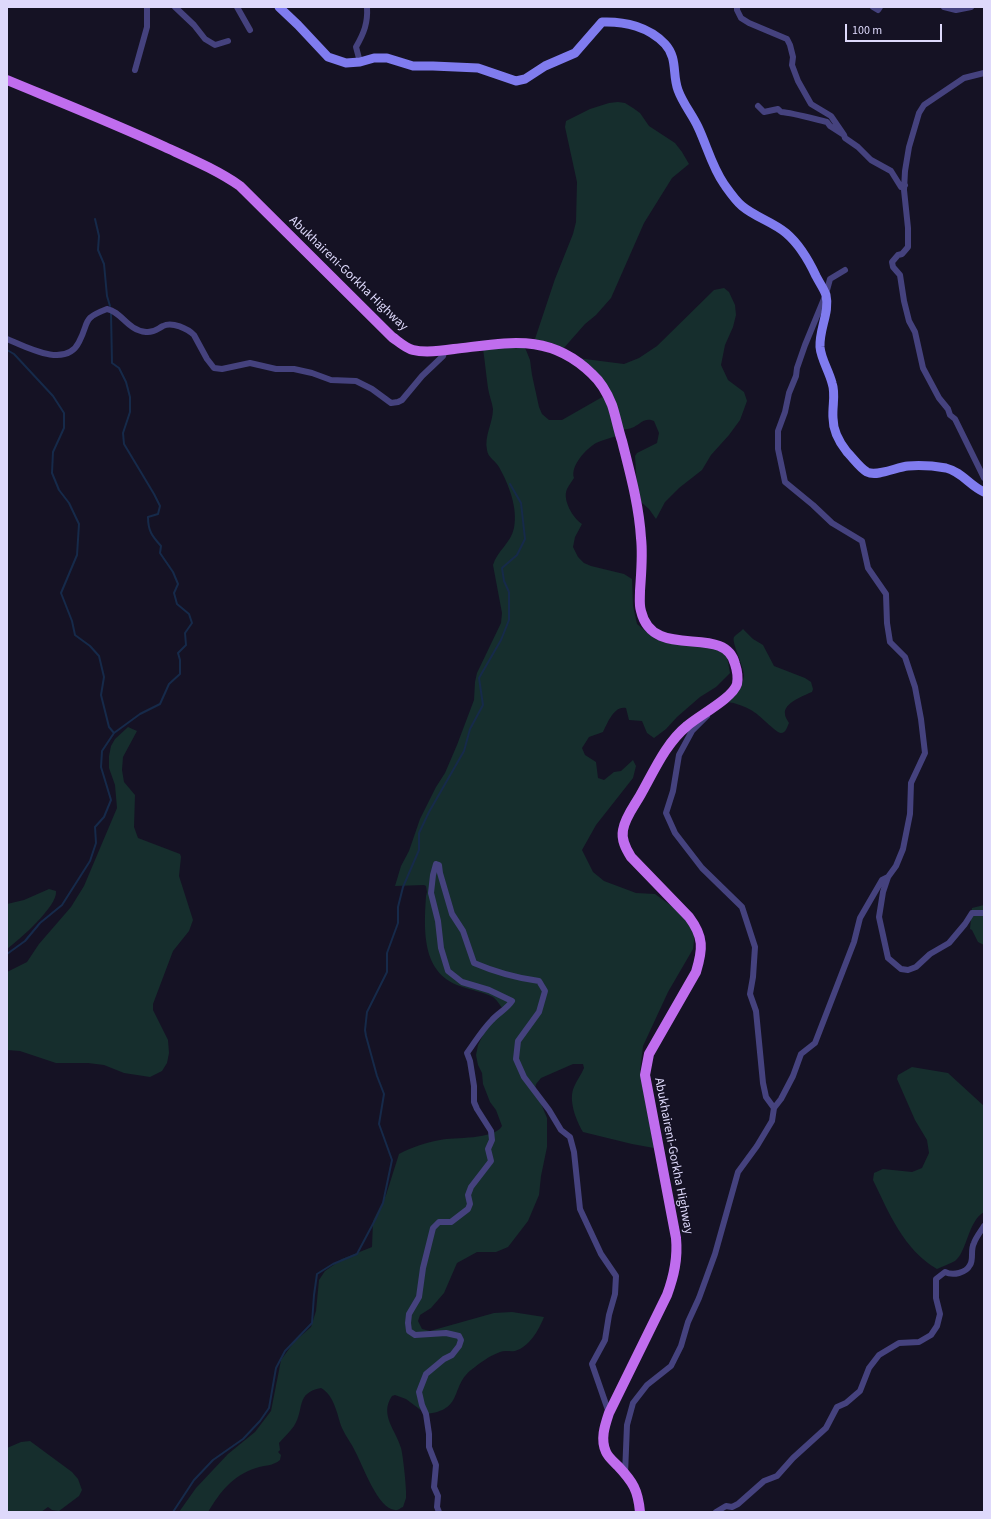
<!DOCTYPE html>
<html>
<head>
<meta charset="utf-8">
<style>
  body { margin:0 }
  #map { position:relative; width:991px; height:1519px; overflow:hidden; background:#151224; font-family:"Source Sans 3",sans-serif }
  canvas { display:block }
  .frame { position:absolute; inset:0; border:8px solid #ded9fb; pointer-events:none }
  .scale { position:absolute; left:845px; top:24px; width:97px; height:18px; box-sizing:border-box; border:2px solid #ded9fb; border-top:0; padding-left:5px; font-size:12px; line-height:14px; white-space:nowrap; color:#ded9fb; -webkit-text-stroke:3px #151224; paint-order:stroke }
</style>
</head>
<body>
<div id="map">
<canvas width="991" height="1519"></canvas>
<div class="frame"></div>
<div class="scale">100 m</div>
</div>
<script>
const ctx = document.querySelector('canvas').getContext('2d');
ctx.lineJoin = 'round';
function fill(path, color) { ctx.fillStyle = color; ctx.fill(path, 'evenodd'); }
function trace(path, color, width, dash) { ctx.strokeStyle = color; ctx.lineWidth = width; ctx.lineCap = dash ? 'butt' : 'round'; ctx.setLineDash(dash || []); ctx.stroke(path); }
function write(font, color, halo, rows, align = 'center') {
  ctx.font = font + ' "Source Sans 3",sans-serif'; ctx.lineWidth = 3; ctx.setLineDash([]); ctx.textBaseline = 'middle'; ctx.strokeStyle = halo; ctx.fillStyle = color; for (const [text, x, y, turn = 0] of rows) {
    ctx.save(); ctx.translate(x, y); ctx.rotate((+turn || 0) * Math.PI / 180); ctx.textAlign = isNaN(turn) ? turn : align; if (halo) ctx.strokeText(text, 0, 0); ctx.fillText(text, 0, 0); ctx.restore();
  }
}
const green = new Path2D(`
  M 618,102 L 625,103 L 633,108 L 640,113 L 649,126 L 675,143 L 682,152 L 689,164 L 672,178 L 644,223 L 611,298 L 596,315 L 585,324 L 563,349 L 552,343 L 535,339 L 555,279 L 573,234 L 576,222 L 577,182 L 565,127 L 566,121 L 590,109 L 609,103 Z
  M 724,288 L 729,292 L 735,305 L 736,315 L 733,327 L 725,345 L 721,365 L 728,380 L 744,392 L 747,401 L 740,420 L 729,435 L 711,455 L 702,470 L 679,488 L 665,502 L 656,519 L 649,509 L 641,502 L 640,494 L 637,487 L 635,456 L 637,453 L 657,443 L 659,433 L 654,421 C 645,417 641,423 634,427 C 630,429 625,429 621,430 L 611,393 L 577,358 L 624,364 L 639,358 L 657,346 L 714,290 Z
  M 524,345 L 530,360 L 532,375 L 539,407 L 542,414 L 549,420 L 562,420 L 604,396 L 617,436 C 610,438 602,440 596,443 C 586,449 570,466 574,478 C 572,481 569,485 567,489 C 562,500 573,518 582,524 L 575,537 L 573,547 L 578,557 L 584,563 L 591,566 L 624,574 L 632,579 L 633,606 L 637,624 L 655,639 L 717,648 L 727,656 L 730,673 L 716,687 L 700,697 L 677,717 L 666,729 L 654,738 L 647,733 L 642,721 L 629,720 L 626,708 C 614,705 607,724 603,732 L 589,737 L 582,748 L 585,755 L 596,762 L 598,778 L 604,780 L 614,772 L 621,771 L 633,760 L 636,766 L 633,778 L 596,825 L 582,850 L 593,872 L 604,881 L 636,893 L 655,894 L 688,918 L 695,933 L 693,949 L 668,992 L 643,1046 L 640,1072 L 654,1148 L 632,1144 L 583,1132 C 576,1120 568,1100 574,1087 C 577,1080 581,1075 584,1068 L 583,1064 L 573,1064 L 541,1078 L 536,1084 L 535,1089 L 547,1118 L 547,1147 L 541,1176 L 539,1195 L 528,1221 L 508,1247 L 496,1252 L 477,1252 L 457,1263 L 444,1293 L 431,1308 L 420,1315 L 418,1321 L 422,1329 L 430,1331 L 494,1313 L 512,1312 L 544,1317 C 539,1330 529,1347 515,1351 C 510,1352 505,1350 500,1352 C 489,1356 480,1363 471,1370 C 450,1387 464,1410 426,1414 L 406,1399 L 395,1395 L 392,1396 C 379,1415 396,1430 401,1448 C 403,1455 407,1491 406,1498 C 405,1501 404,1504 403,1507 C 400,1508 398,1511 395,1510 C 378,1509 363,1466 356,1453 C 352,1444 346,1437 342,1428 C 337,1415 335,1396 321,1388 C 295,1393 305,1409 294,1426 C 290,1432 284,1437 279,1443 L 280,1450 L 278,1452 L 281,1455 L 280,1460 C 273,1466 265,1465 256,1468 C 232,1476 221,1491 208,1512 L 179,1512 L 196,1488 L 228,1454 L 255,1432 L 271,1411 L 281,1360 L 294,1342 L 311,1327 L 316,1311 L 319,1280 L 325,1271 L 342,1259 L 372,1247 L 373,1221 L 386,1195 L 399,1154 C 410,1148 427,1142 440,1140 C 454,1137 494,1140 502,1126 L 496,1110 L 490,1102 L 483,1084 L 482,1073 L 478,1065 L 476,1055 L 478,1045 L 484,1033 L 503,1009 C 500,1005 496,999 493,997 C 486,993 468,989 460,986 C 421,973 424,929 426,896 L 427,892 L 426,886 L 424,885 L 395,886 L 401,866 L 409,851 L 420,819 L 436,787 L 445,773 L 457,745 L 474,700 L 475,682 L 477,673 L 501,623 L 502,613 L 493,565 C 497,551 511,543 514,528 C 518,508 509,485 499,467 C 496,461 488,458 487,450 C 484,436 493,423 493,409 C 492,402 489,395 488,388 C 486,374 485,362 483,349 Z
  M 743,629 L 753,639 L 763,645 L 774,666 L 805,678 L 811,682 L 813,689 L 812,692 C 805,695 783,703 785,714 C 785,717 788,721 789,723 C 787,727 786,733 781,733 C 776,733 759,714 751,710 C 744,706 736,703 727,702 C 733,695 743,686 744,676 C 744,666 731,642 734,637 C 736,634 741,632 743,629 Z
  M 128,727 L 137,731 L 123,757 L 122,770 L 124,782 L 135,795 L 134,827 L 138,838 L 180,854 L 181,857 L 179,876 L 193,920 L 189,931 L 173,951 L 153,1004 L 153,1010 L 168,1040 L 169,1053 L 167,1063 L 162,1071 L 150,1077 L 124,1073 L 104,1065 L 88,1063 L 56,1063 L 20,1051 L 7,1050 L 7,972 L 27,962 L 39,944 L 71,907 L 84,886 L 117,808 L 115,785 L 109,768 L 109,756 L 111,746 L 115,739 Z
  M 49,889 L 56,891 C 58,906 19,940 7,949 L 7,904 L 24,900 Z
  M 984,905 L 984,945 L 978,942 L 972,930 L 970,929 L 972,908 Z
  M 912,1067 L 948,1073 L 984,1106 L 984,1212 C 968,1221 967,1252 955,1261 C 950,1264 943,1266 937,1269 C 904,1250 889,1213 873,1180 L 874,1173 L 883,1169 L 912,1172 L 922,1168 L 929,1153 L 927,1140 L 915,1120 L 897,1079 L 898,1075 Z
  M 30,1441 L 72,1472 L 78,1479 L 82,1490 L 79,1496 L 59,1511 L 52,1510 L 48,1507 L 41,1512 L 7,1512 L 7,1448 L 21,1442 Z`);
const stream = new Path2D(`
  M 95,219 L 99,236 L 98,250 L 104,264 L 107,296 L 110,306
  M 7,350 L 14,354 L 53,396 L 64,413 L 64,428 L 53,452 L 52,473 L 59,490 L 69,503 L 79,524 L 77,555 L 61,593 L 72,621 L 75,635 L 90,646 L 99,656 L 104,677 L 101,695 L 109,727 L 114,733
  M 7,954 L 25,941 L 40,923 L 62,905 L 90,861 L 96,843 L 95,827 L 104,817 L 111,800 L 101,767 L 102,751 L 114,733 L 140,714 L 160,704 L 169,684 L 180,674 L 180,660 L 178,653 L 186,645 L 185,633 L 192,623 L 189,614 L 177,604 L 174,593 L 178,584 L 173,572 L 160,553 L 161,546 C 152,536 148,531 148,517 L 158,514 L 160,506 L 154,494 L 124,444 L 123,433 L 130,412 L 130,397 L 126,382 L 119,368 L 112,363 L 111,313
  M 173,1512 L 194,1480 L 213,1460 L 243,1439 L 260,1421 L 269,1408 L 276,1368 L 285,1351 L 312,1323 L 314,1295 L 317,1274 L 333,1264 L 357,1254 L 375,1220 L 383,1203 L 392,1160 L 379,1124 L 384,1094 L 377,1076 L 366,1036 L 365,1030 L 367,1012 L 387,972 L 387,953 L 398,923 L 398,907 L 403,887 L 419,850 L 419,833 L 429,812 L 464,751 L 470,729 L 483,705 L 479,678 L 501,640 L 509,620 L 509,592 L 504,581 L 502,568 L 517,555 L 525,539 L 521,503 L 510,484`);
const minor = new Path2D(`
  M 175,7 L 194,25 L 205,39 L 215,45 L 228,41
  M 237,7 L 250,30
  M 737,7 L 737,10 L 741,18 L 749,23 L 787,39 L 790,45 L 793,57 L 792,65 L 798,81 L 811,104 L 831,116 L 844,135
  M 873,7 L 878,10 L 880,7
  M 944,7 L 956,10 L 971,7
  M 360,62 L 356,47 C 364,33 368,23 367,7
  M 135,70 L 147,27 L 147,7
  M 984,73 L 964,78 L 924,105 L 919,113 L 909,147 L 905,171 L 904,190 L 908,228 L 908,247 L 902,254 L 898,255 L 892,262 L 893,267 L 900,275 L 904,301 L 909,321 L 915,332 L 923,368 L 939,398 L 948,409 L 950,415 L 955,419 L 984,478
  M 758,106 L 764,112 L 778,109 L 781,112 C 794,113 814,119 827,122 L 830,126 L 844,135 L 845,138 L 858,147 L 871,160 L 891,171 L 901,187 L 905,185
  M 845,270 L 830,279 L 826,294 L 805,345 L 797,368 L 796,376 L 789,393 L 785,412 L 778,431 L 778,449 L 785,482 L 813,505 L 832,523 L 862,541 L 868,568 L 886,594 L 887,623 L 890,642 L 905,657 L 915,687 L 921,719 L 925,753 L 911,783 L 910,814 L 903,849 L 896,866 L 888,877 L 883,892 L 879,917 L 888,958 L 901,969 L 908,970 L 916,967 L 930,954 L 949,943 L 965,924 L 972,913 L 984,913
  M 7,339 C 26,347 66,369 79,342 C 90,321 81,319 107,309 C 122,312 127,330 146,332 C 154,333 157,329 163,326 C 172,321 188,329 194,335 L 207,359 L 214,368 L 222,369 L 250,363 L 276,369 L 294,369 L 312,373 L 331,380 L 356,381 L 372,389 L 391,403 L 398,402 L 402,400 L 422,376 L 443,356 L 445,350
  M 774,1108 L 781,1099 L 793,1076 L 801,1054 L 815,1043 L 854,942 L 860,918 L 882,880 L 888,877
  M 625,1474 L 627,1425 L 633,1403 L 647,1385 L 671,1366 L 681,1346 L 688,1322 L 699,1298 L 715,1254 L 738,1172 L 757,1146 L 772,1121 L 774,1108 L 766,1097 L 763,1083 L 756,1011 L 750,994 L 753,977 L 755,947 L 742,907 L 702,868 L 675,833 L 666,813 L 673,791 L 679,755 L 692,731 L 707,716
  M 439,1512 L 437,1507 L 438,1496 L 434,1487 L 436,1465 L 429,1447 L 429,1434 L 426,1414 L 422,1405 L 419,1392 L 426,1374 L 444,1359 L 452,1355 L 459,1346 L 461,1340 L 459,1336 L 446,1333 L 415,1335 L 409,1331 L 408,1323 L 409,1314 L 419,1297 L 423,1268 L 433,1228 L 439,1222 L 451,1222 L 468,1209 L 470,1204 L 468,1195 L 471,1187 L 491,1161 L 488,1149 L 492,1140 L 491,1131 L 477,1109 L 474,1102 L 474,1086 L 470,1061 L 467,1053 C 475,1042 482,1030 492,1020 C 498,1013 507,1009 512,1001 L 489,990 L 462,982 L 448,971 L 441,948 L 438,921 L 431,893 L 433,875 L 436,864 L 439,865 L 440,873 L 452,914 L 463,931 L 474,963 C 495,972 516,978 539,981 L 545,991 L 539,1012 L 518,1041 L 516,1059 L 524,1077 L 549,1110 L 561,1130 L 570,1137 L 574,1152 L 580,1209 L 601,1254 L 616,1276 L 615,1294 L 609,1315 L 605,1340 L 592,1364 L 609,1413
  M 716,1512 L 726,1506 L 732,1507 L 738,1504 L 764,1481 L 777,1476 L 793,1458 L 826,1428 L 837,1407 L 846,1403 L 860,1391 L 869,1368 L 879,1355 L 899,1343 L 919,1342 L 931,1335 L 937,1326 L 940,1314 L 936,1298 L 936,1279 L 945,1272 C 953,1276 966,1273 970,1265 C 974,1259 970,1250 974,1243 C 976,1237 981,1231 984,1226`);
const secondary = new Path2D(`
  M 279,7 L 298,25 L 328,57 L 346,63 L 360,62 L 374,58 L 387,58 L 413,66 L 433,66 L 478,68 L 516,81 L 525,79 L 545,66 L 575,53 L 602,22 C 625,21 649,27 665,44 C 678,58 672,74 678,90 C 683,104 692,114 698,127 C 707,146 712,167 724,184 C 729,191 735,200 742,206 C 755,217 773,222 786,233 C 799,244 809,261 816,276 C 819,282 824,289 826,295 C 830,312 819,329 820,347 C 821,359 829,371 832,383 C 836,394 832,406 833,418 C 833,431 839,442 847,452 C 853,458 860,468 867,472 C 877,477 897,467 908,466 C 920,465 934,466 946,468 C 962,472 970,486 984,492`);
const primary = new Path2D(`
  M 7,80 C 60,102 113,123 165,147 C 191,159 217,170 240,186 L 392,337 C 398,341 405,348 413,350 C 425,353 441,351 454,349 C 508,343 549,332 592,374 C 601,382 608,395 612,405 C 616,417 618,429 622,441 C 630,473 639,505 641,538 C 643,555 641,574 640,591 C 640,598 639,605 641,611 C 653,663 725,622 735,664 C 737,670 738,679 737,684 C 733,698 698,716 687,726 C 666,743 654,771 641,794 C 635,805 625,817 623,830 C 621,840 626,849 631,857 L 689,917 C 704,937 703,949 696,972 L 649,1054 L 645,1075 L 676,1238 C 678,1259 674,1276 667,1295 L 609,1413 C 605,1425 600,1439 606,1452 C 608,1457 614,1462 618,1466 C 633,1482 638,1490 640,1512`);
const streetNames = [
  ["Abukhaireni-Gorkha Highway",348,274,44],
  ["Abukhaireni-Gorkha Highway",673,1156,79]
];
fill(green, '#162e2d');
trace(stream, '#162a4a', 2);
trace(minor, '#45427e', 6);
trace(secondary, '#807cef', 9);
trace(primary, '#c06dee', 10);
write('13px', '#ded9fb', '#151224', streetNames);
</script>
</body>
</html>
